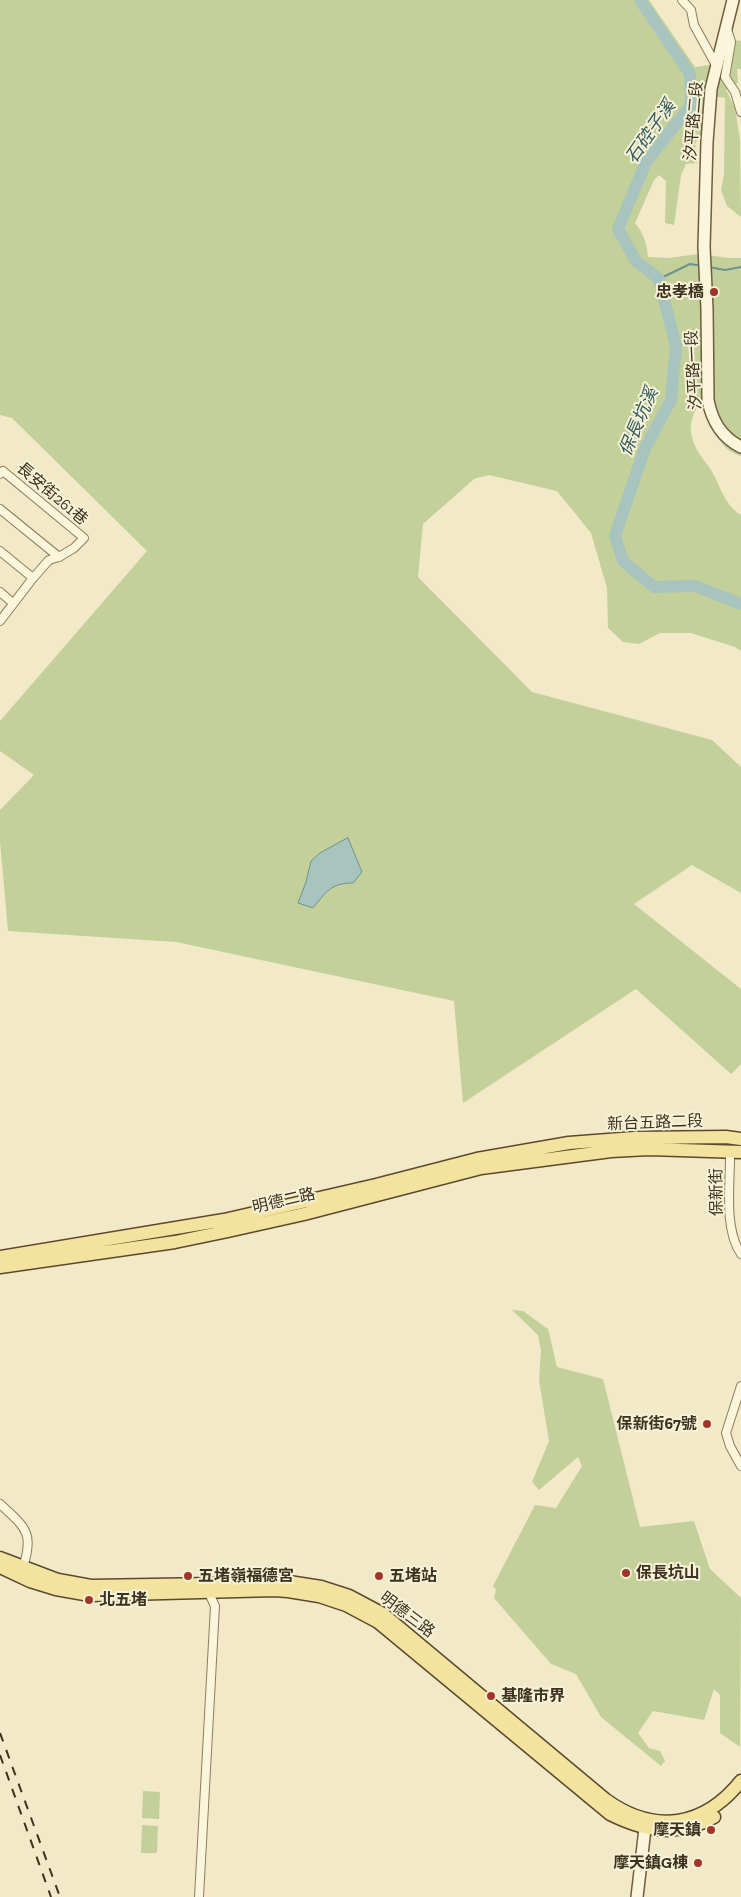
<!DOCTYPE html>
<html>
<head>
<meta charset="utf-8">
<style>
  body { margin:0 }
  canvas { display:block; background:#f1e9c7 }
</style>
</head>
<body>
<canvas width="741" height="1897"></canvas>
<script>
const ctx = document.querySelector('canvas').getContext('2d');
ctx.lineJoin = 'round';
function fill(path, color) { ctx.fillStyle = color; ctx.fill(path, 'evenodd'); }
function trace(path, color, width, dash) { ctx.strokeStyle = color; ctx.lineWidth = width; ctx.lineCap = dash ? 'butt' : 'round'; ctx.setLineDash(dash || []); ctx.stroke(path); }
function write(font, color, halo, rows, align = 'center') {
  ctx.font = font + ' "Zilla Slab","Noto Sans TC",serif'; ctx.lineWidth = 4; ctx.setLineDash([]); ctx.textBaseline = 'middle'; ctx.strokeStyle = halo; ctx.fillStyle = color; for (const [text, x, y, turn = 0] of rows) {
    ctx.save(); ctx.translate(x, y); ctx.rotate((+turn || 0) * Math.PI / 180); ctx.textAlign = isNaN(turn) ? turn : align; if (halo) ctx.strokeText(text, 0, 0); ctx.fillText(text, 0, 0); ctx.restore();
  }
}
const green = new Path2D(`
  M 0,0 L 649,0 L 695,67 L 723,63 L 728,39 L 741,41 L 741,69 L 737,69 L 738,83 L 726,90 L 735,108 L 740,140 L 741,217 L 727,206 L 721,190 L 724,174 L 725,98 L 706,95 L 702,133 L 695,144 L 697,163 L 686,164 L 681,175 L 674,225 L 665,223 L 666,181 L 659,175 L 654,180 L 635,223 C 643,232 647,244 648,257 L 669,258 L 698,254 L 729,258 L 741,258 L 741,456 C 718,450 708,421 701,401 C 694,412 688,424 692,437 C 695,451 704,459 711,470 C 720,485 725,506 741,515 L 741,651 L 735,647 L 691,633 L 660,633 L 639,644 L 623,642 L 608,628 L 607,588 L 591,533 L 557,491 L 489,475 L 474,479 L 423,524 L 418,577 L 532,692 L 712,740 L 741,767 L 741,893 L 692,865 L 634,904 L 741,989 L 741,1064 L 731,1074 L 636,989 L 463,1103 L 454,1001 L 176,942 L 8,931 L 0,841 L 0,810 L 34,775 L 0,751 L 0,721 L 147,551 L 12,418 L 0,415 Z
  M 512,1310 L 523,1311 L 548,1329 L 557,1367 L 603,1379 L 640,1527 L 694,1521 L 710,1569 L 741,1598 L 740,1747 L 720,1733 L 720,1695 L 714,1689 L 704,1720 L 653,1711 L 638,1733 L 649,1748 L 660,1751 L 665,1761 L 661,1766 L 601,1717 L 576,1674 L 551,1664 L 494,1598 L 496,1590 L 493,1586 L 535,1505 L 556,1508 L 582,1466 L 578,1457 L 539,1490 L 532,1482 L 549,1441 L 539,1380 L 541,1351 L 538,1335 Z
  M 143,1791 L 160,1792 L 159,1819 L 142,1818 Z
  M 142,1825 L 158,1826 L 157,1853 L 141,1853 Z`);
const water = new Path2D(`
  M 348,838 L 362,872 L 353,883 C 331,883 326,892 313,908 L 298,903 L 306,882 L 311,861 L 320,853 Z`);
const stream = new Path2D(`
  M 709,267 L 725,270 L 741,267
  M 659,279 L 690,264 L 702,266`);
const river = new Path2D(`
  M 640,0 L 690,74 L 691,105 L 646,162 L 618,229 L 636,261 L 659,279 L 676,346 L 671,400 L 645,448 L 615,536 L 623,561 L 654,587 L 695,586 L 741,604`);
const street = new Path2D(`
  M 682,0 L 691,10 L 694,25 L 716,65
  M 727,29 L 731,42 L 725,77 L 735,92 L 741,112
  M 0,474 L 3,471 L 84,538 L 74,548 L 59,557 L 49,560 L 33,578 L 0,621
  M 0,509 L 59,557
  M 0,551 L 33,578
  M 0,592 L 13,603
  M 730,1158 C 730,1186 724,1229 741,1254
  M 741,1386 L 726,1433 L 730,1446 L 741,1466
  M 0,1504 C 26,1528 35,1533 22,1570
  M 199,1897 L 215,1606 L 207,1589`);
const secondary = new Path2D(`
  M 733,0 L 711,89 L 707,142 L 704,247 L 707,309 L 708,400 C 712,421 721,437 741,447
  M 637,1897 L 646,1820`);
const primary = new Path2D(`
  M 0,1257 L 224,1220 L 376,1185 L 477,1159 L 569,1143 L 634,1138 L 726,1137 L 741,1139
  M 0,1267 L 175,1242 L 228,1231 L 304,1214 L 481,1168 L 611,1151 L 649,1149 L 741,1152
  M 0,1558 L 58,1580 L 91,1586 L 212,1584 L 249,1580 L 289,1582 L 321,1587 L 349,1596 L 383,1614 L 606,1800 C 655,1835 704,1827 741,1781
  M 0,1567 L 30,1581 L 56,1589 L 90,1595 L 274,1590 L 288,1591 L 319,1596 L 346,1605 L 378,1622 L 610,1814 C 646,1832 678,1837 714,1817`);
const rail = new Path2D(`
  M 0,1733 L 60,1897
  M 0,1755 L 51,1897`);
const markers = [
  [714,292,5,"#a03528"],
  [707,1424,5,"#a03528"],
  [626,1573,5,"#a03528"],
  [188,1576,5,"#a03528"],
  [379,1576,5,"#a03528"],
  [89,1600,5,"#a03528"],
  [491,1696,5,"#a03528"],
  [711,1830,5,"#a03528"],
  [698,1863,5,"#a03528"]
];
const streetNames = [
  ["汐平路二段",694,121,-85],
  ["汐平路一段",694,370,-93],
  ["長安街261巷",52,494,40],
  ["新台五路二段",655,1123,-2],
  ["保新街",717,1192,-91],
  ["明德二路",284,1201,-13],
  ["明德三路",407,1615,37]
];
const poiNames = [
  ["忠孝橋",704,292,"right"],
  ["保新街67號",697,1424,"right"],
  ["保長坑山",636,1573],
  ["五堵嶺福德宮",198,1576],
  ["五堵站",389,1576],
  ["北五堵",99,1600],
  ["基隆市界",501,1696],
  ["摩天鎮",701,1830,"right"],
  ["摩天鎮G棟",688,1863,"right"]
];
const waterNames = [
  ["石硿子溪",651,132,-55],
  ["保長坑溪",639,422,-67]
];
fill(green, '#c3d09a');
fill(water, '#a8c4bf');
trace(water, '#6e938e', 1);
trace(stream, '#6e938e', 2);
trace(river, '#a8c4bf', 12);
trace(street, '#8e7c5b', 10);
trace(secondary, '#705c3e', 14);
trace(primary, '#5b492f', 15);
trace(street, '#faf5db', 8);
trace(secondary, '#faf5db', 11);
trace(primary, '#f4e39e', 12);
trace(rail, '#3d311f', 2, [9, 9]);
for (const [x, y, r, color] of markers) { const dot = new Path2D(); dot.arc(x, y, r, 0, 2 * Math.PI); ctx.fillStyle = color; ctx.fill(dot); trace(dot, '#f7f2d7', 2); }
write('16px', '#3d311f', '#f7f2d7', streetNames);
write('bold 16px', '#3d311f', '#f7f2d7', poiNames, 'left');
write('italic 18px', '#2e5b5e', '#f7f2d7', waterNames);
</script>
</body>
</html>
